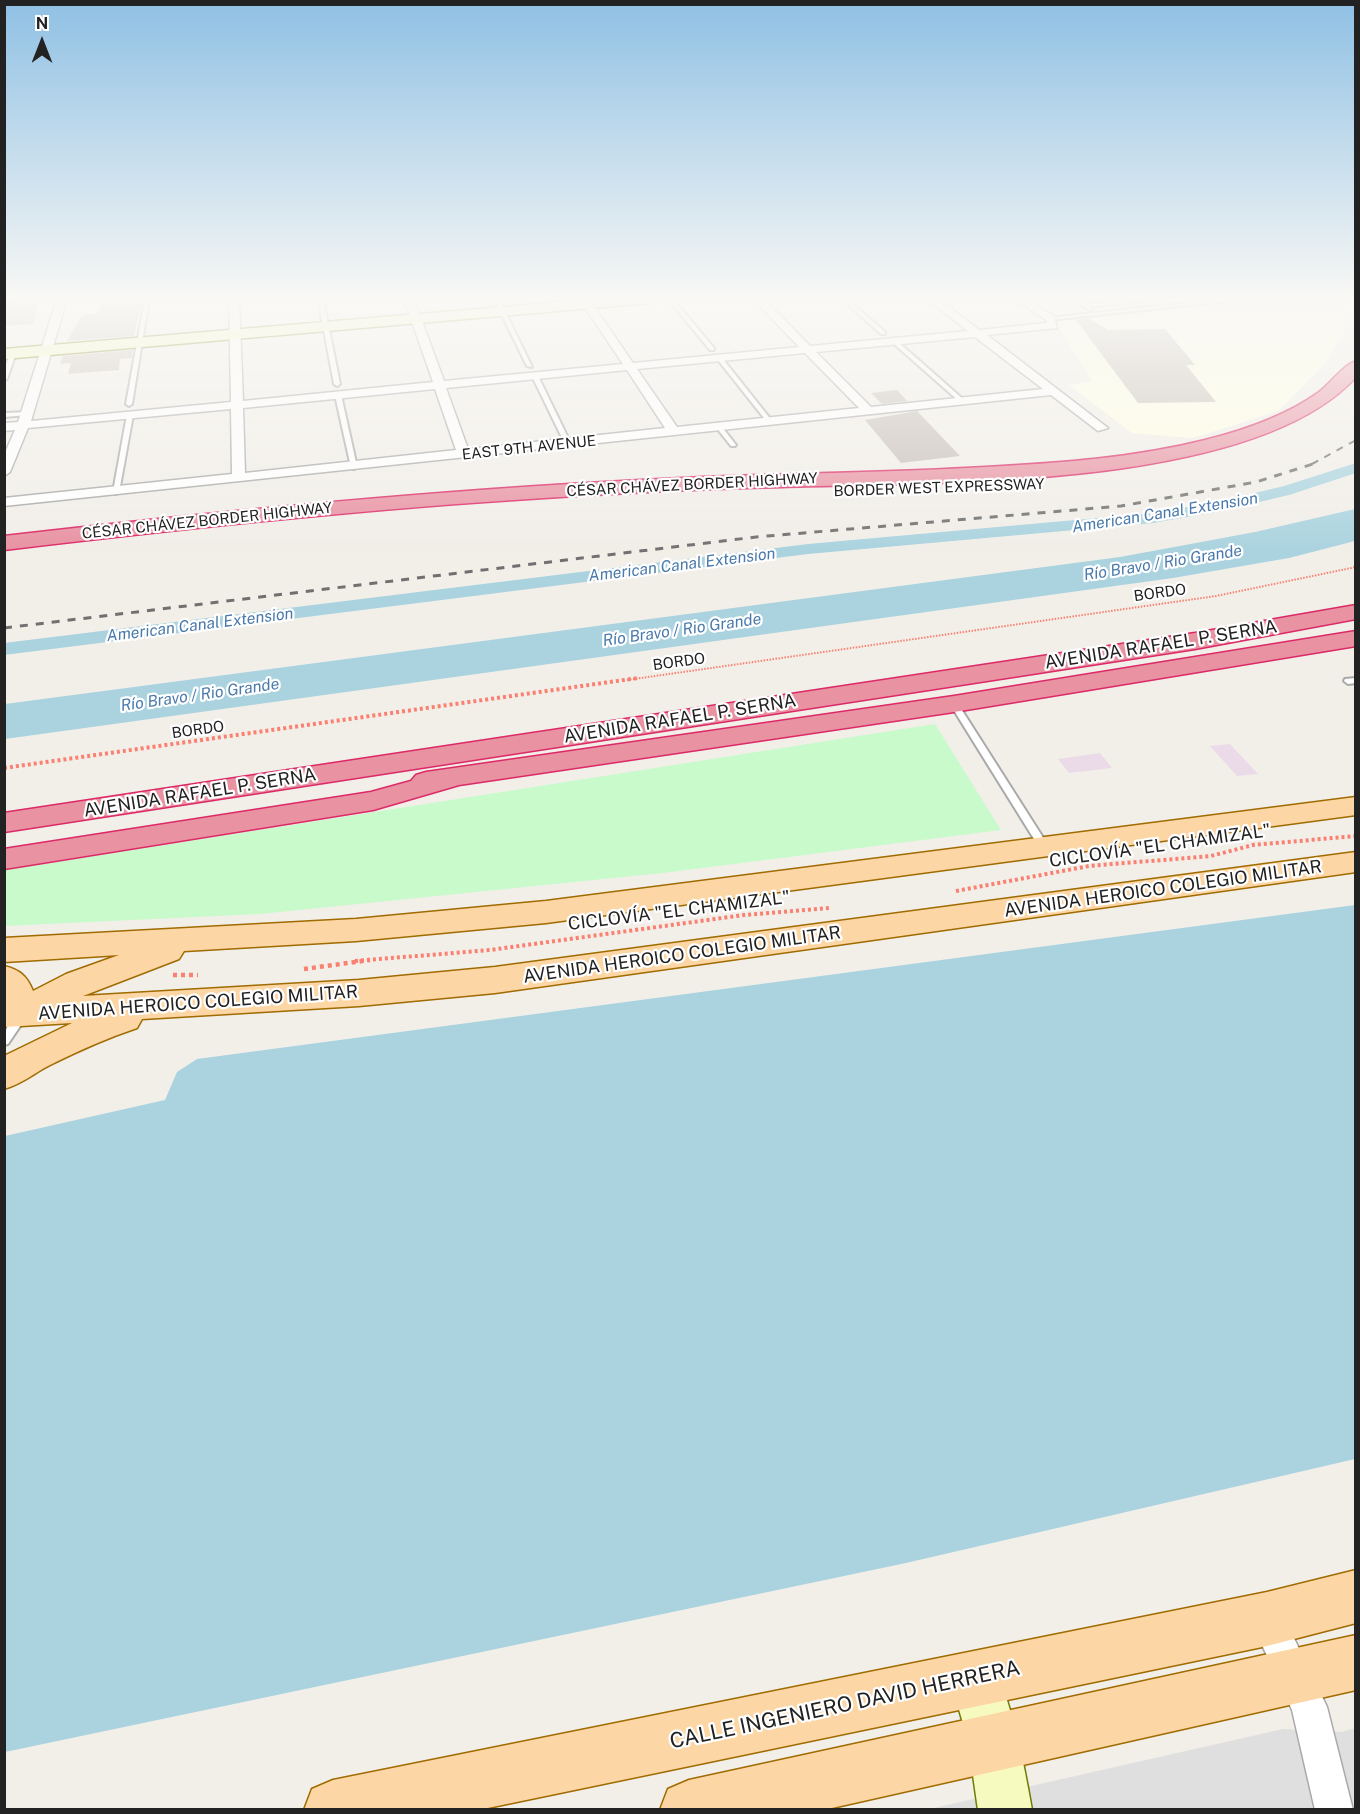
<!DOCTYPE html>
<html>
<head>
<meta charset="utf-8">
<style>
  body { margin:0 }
  #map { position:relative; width:1360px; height:1814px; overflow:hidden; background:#f2efe9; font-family:"Public Sans",sans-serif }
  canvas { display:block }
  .frame { position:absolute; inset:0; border:6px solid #222; pointer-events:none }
  .north { position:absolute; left:12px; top:12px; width:60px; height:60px; -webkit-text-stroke:4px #fff; paint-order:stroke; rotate:0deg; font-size:16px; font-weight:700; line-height:24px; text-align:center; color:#222 }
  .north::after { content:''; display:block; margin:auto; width:21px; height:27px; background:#222; clip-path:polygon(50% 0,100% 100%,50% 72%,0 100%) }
</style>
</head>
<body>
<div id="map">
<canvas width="1360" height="1814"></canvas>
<div class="frame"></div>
<div class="north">N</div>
</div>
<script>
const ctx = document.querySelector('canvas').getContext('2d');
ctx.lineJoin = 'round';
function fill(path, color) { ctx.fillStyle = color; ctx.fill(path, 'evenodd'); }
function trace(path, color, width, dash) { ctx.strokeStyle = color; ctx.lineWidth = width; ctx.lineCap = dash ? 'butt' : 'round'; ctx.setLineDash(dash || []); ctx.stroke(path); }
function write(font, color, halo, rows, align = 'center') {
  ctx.font = font + ' "Public Sans",sans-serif'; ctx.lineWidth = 4.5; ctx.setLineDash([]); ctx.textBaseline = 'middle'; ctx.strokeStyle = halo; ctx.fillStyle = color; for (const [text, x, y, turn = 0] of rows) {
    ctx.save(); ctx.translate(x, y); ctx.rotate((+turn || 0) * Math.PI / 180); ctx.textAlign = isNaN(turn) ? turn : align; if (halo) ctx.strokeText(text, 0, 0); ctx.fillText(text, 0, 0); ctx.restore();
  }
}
const residential = new Path2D(`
  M 1355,1728 L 1355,1809 L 925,1810 L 1283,1729 L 1342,1732 Z`);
const industrial = new Path2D(`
  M 1230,744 L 1258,774 L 1237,776 L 1210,746 Z
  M 1100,753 L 1112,768 L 1069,773 L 1058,759 Z`);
const education = new Path2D(`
  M 1026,299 L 1348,299 L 1343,333 L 1325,364 L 1278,411 L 1193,438 L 1132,433 L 1069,385 L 1092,381 L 1059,327 L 1058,320 Z`);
const park = new Path2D(`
  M 935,724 L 1001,830 L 663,873 L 260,914 L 5,926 L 5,870 Z`);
const parking = new Path2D(`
  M 1075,299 L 1160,299 L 1167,303 L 1124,308 L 1116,304 L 1087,307 Z`);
const water = new Path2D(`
  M 1355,509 L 1355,541 L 1289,558 L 1173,578 L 5,739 L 5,704 L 1120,557 L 1255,532 Z
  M 1355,905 L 1355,1459 L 906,1563 L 5,1752 L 5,1136 L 165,1100 L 177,1072 L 197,1059 Z`);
const canal = new Path2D(`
  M 1356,463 L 1356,473 L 1289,495 L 1221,511 L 1153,523 L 808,554 L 4,655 L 4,643 L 808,544 L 1153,513 L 1221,501 L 1284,486 Z`);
const building = new Path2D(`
  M 102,299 L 142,299 L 134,336 L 67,341 L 82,315 L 99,313 Z
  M 39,303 L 33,324 L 4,326 L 4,306 Z
  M 1088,318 L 1108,330 L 1165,329 L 1195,365 L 1186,365 L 1216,402 L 1138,403 L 1076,320 Z
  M 133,350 L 132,358 L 120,359 L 119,370 L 68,374 L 71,363 L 60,364 L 63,356 Z
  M 897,390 L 907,401 L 882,404 L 871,393 Z
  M 917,411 L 960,456 L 901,463 L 865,420 Z`);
const pathFar2 = new Path2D(`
  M 627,680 L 1216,596 L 1356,567`);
const pathFar1 = new Path2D(`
  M 4,768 L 638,678
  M 956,891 L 1089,866 L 1211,856 L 1253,845 L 1356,836
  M 355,961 L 490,950 L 744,915 L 830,908`);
const path = new Path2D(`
  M 304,969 L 370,960
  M 173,975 L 198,975`);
const lane = new Path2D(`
  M 145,299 L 149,299 L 132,404 L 129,406 L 126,404 Z
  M 318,299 L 323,299 L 340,384 L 337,386 L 334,384 Z
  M 494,299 L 499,299 L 532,367 L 527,366 Z
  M 668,299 L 673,299 L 714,348 L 714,350 L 710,350 Z
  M 842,299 L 847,299 L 885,332 L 885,334 L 881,334 Z
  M 1071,299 C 1078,299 1082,304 1089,304 C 1112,304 1134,299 1157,299 L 1090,307 L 1092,309 L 1090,310 Z
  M 1226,299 L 1246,299 L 1050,320 L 1047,318 Z
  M 893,341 L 897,341 L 964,400 L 964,402 L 960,402 L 893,343 Z
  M 11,352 L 16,353 L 7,379 L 4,381 L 4,370 Z
  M 718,358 L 722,358 L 772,421 L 772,423 L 768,423 L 718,360 Z
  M 535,374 L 538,376 L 571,444 L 570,445 L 565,444 L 532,376 Z
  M 338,393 L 341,395 L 357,467 L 354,469 L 351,467 L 335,395 Z
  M 29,412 L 29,414 L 27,415 L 4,417 L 4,413 Z
  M 130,413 L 133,415 L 119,492 L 116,494 L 113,492 L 127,415 Z
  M 717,426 L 721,426 L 736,445 L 735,446 L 731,446 L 716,427 Z
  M 1356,678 L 1356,683 L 1348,684 L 1344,681 L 1345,679 Z
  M 954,701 L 958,704 L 1049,847 L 1048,849 L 1044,850 L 1039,847 L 950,704 Z
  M 21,1012 L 25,1013 L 27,1016 L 8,1044 L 4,1045 C 4,1032 8,1018 21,1012 Z`);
const street = new Path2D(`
  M 57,299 L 67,299 L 31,421 L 231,402 L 229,299 L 239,299 L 243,401 L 433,382 L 404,299 L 414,299 L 444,381 L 623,364 L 579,299 L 589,299 L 633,363 L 799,347 L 753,299 L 764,299 L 810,346 L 968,331 L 927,299 L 939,299 L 979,330 L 1047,323 L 1046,320 L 1015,299 L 1027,299 L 1054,316 L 1057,328 L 987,335 L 1108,428 L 1098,431 L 1051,395 L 4,506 L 4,498 L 232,474 L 231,409 L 28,428 L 10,472 L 4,476 L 4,455 L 15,430 L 4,431 L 4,423 L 18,422 ZM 975,337 L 1043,389 L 871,407 L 816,352 ZM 805,353 L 859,408 L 677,427 L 637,369 ZM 627,370 L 665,428 L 468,449 L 446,388 ZM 435,389 L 456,450 L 245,473 L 243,408 Z
  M 1267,1602 L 1279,1607 L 1327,1707 L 1353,1810 L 1315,1810 L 1292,1710 L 1250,1619 L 1255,1607 Z`);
const secondary = new Path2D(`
  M 4,299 L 22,299 L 4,304 Z
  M 597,299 L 657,299 L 650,303 L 4,359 L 4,349 Z
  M 975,1654 L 993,1661 C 1013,1710 1023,1758 1032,1810 L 978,1810 L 968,1740 L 950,1679 L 957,1661 Z`);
const primary = new Path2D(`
  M 1356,797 L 1356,815 L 546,923 L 356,941 L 184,951 L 179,959 L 83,996 L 359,980 L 495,967 L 1356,852 L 1356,872 L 495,993 L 359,1006 L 142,1019 L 137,1028 C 107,1038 78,1051 50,1065 C 34,1073 22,1084 4,1089 L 4,1056 L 72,1023 L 4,1027 L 4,966 C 20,970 27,976 33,991 L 66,974 L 119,955 L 4,962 L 4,938 L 356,919 L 546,901 Z
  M 1356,1570 L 1356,1623 L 1267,1646 L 478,1810 L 304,1810 L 312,1789 L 333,1780 L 1267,1592 Z
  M 1356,1635 L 1356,1690 L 823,1810 L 660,1810 L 668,1789 L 689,1780 Z`);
const highway = new Path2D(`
  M 1356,361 L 1356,377 C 1252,491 931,482 783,487 C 693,489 604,494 514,500 C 344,511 174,530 4,550 L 4,536 C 229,510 455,488 681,478 C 782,473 884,473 985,467 C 1059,463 1133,458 1205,440 C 1245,430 1286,416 1319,392 C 1331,383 1342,366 1356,361 Z
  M 1356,605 L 1356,619 L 1195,649 L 4,832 L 4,813 L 1195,633 Z
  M 1356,631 L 1356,646 L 954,712 L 459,785 L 373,810 L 4,869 L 4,849 L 371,792 L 411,781 L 416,775 L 426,772 L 954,696 Z`);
const railFar1 = new Path2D(`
  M 1312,464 L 1356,440`);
const rail = new Path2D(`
  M 4,628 L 756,537 L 1121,506 L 1256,482 L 1316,463`);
const farStreetnames = [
  ["EAST 9TH AVENUE",529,448,-6],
  ["CÉSAR CHÁVEZ BORDER HIGHWAY",692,485,-3],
  ["BORDER WEST EXPRESSWAY",939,488,-2],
  ["CÉSAR CHÁVEZ BORDER HIGHWAY",207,521,-6],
  ["BORDO",1160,593,-8],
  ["BORDO",679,662,-8],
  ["BORDO",198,730,-8]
];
const farWaternames = [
  ["American Canal Extension",1165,513,-9],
  ["Río Bravo / Rio Grande",1163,563,-9],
  ["American Canal Extension",682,565,-7],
  ["American Canal Extension",200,625,-7],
  ["Río Bravo / Rio Grande",682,630,-8],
  ["Río Bravo / Rio Grande",200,695,-8]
];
const streetNames = [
  ["AVENIDA RAFAEL P. SERNA",1161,645,-9],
  ["AVENIDA RAFAEL P. SERNA",680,719,-9],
  ["AVENIDA RAFAEL P. SERNA",200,793,-9],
  ["CICLOVÍA \"EL CHAMIZAL\"",1160,846,-8],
  ["AVENIDA HEROICO COLEGIO MILITAR",1163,889,-8],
  ["CICLOVÍA \"EL CHAMIZAL\"",679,911,-7],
  ["AVENIDA HEROICO COLEGIO MILITAR",682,955,-8],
  ["AVENIDA HEROICO COLEGIO MILITAR",198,1003,-4]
];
const nearStreetnames = [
  ["CALLE INGENIERO DAVID HERRERA",845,1705,-12]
];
fill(residential, '#e0dfdf');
fill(industrial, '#ebdbe8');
fill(education, '#ffffe5');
fill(park, '#c8facc');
fill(parking, '#e2e2e2');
fill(water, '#aad3df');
fill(canal, '#aad3df');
fill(building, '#c7bfb8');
trace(lane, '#a9a9a9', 4);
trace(street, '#a9a9a9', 3);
trace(secondary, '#707d05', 3);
trace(primary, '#a06b00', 3);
trace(highway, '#dc2a67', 3);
trace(pathFar2, '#fa8072', 2, [1.5, 1.5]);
trace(pathFar1, '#fa8072', 4, [3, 3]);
trace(path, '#fa8072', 4.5, [4, 4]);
fill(lane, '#fff');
fill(street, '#fff');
fill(secondary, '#f7fabf');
fill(primary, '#fcd6a4');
fill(highway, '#e892a2');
trace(railFar1, '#707070', 2, [7, 7]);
trace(rail, '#707070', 3, [8, 8]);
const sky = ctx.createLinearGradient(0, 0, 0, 553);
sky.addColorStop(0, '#8fc0e4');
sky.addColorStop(0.54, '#f9f8f5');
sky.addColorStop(1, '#f9f8f500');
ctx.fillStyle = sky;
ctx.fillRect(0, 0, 1360, 553);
write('15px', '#222', '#fff', farStreetnames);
write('italic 16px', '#4a7aab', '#fff', farWaternames);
write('18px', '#222', '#fff', streetNames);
write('21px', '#222', '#fff', nearStreetnames);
</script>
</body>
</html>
